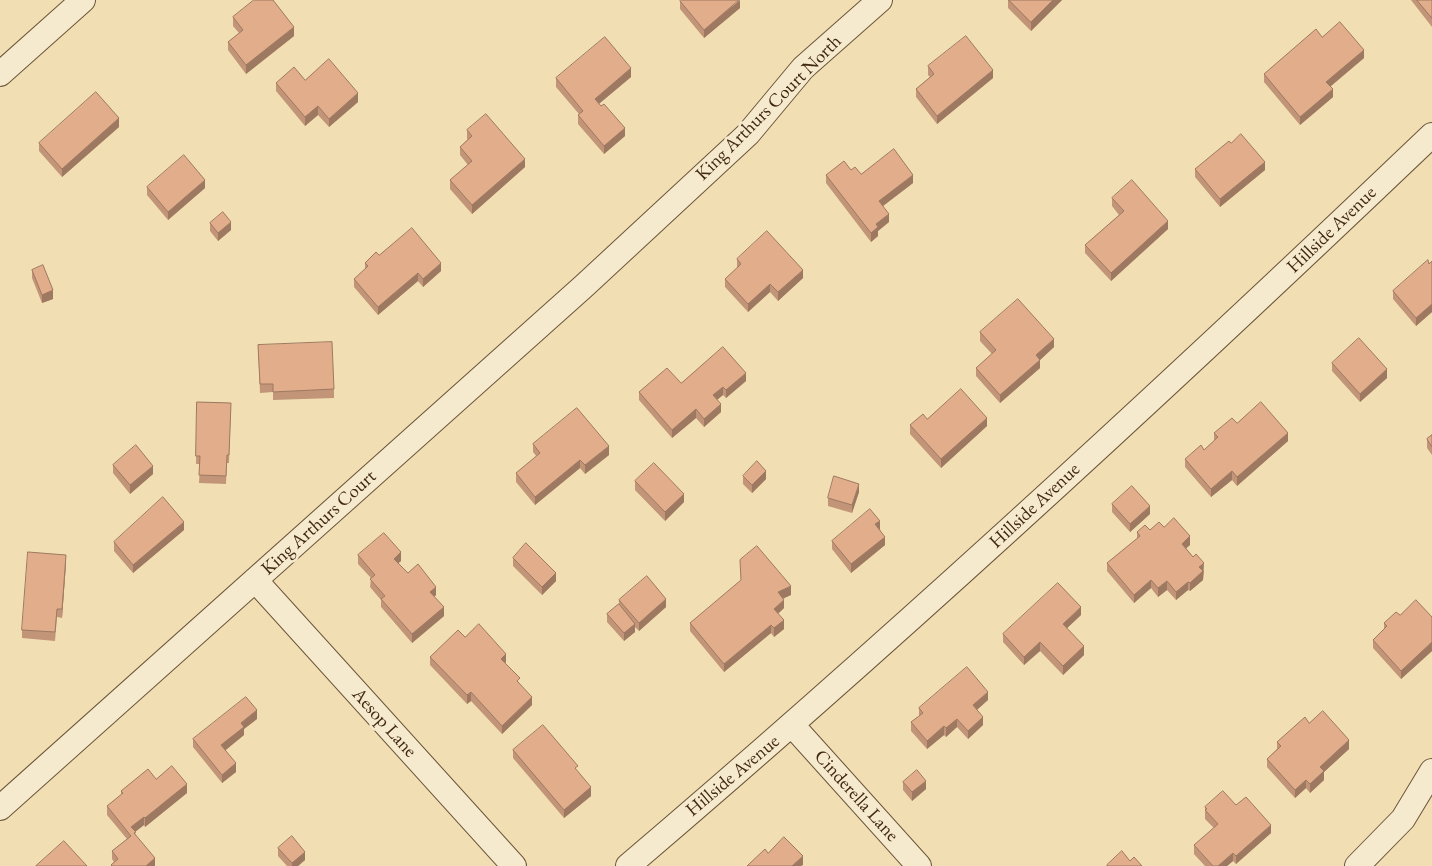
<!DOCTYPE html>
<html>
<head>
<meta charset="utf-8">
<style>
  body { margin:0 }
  canvas { display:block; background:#f1deb3 }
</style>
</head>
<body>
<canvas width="1432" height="866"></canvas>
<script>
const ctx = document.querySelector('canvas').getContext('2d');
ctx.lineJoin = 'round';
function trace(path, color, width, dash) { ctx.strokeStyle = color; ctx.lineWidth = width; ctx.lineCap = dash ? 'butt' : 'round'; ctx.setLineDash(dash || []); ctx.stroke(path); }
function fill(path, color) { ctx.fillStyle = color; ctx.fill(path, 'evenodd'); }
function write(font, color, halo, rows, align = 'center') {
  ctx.font = font + ' "EB Garamond",serif'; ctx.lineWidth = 5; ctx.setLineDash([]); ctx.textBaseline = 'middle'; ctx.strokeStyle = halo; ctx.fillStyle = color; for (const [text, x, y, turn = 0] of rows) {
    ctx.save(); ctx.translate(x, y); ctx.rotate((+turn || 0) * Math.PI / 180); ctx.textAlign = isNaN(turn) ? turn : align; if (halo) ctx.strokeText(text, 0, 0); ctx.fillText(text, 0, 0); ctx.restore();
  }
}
const minor = new Path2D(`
  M 0,74 L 83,0
  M 255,580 L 514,866
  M 793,726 L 919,866
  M 0,808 L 584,286 L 748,134 L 803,68 L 880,0
  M 628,866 C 904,631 1170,385 1432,135
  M 1357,866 L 1403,819 L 1432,771`);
const wall = new Path2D(`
  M 1008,0 L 1062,0 L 1031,31 L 1008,8 Z
  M 1411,0 L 1432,0 L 1432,27 Z
  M 680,1 L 740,8 L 704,38 L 680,9 Z
  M 233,17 L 294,36 L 246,74 L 228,50 L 228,42 L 239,33 L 233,26 Z
  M 1322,37 L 1364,58 L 1330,87 L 1333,97 L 1300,125 L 1264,82 L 1264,74 Z
  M 928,66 L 993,78 L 937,124 L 916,97 L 916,89 L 930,77 L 928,75 Z
  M 631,77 L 599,104 L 625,136 L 604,154 L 578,124 L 578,115 L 579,114 L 556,87 L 556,78 Z
  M 305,80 L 358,102 L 329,127 L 318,115 L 305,126 L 276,91 L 276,83 Z
  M 119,127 L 62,177 L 39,151 L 39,143 Z
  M 467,130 L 525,167 L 472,214 L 450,189 L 450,180 L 468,165 L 460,155 L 460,147 L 468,139 L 467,139 Z
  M 1231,143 L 1265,170 L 1220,207 L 1195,177 L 1195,169 Z
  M 851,170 L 861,174 L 913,183 L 883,206 L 889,222 L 878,231 L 878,236 L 871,242 L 826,183 L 826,175 Z
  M 147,187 L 205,188 L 168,220 L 147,195 Z
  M 1112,198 L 1168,229 L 1111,281 L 1085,253 L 1085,245 L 1119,215 L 1112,206 Z
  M 210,223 L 231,230 L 218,241 L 210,231 Z
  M 379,255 L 441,271 L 423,287 L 418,281 L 378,315 L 354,287 L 354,279 L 365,270 L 365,263 Z
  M 737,259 L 803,278 L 778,301 L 770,292 L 748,312 L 725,287 L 725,279 L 737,268 Z
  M 1432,261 L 1432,312 L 1416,326 L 1393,299 L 1393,291 Z
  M 32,270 L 53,299 L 42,303 L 32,278 Z
  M 980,332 L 1054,347 L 1040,360 L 1040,368 L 1000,403 L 976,376 L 976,368 L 992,354 L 980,341 Z
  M 258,345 L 334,389 L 334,398 L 273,400 L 273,392 L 260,393 Z
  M 1332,363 L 1387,378 L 1360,402 L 1332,371 Z
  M 746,381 L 726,398 L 723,395 L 717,400 L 721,412 L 704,427 L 696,418 L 672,438 L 639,400 L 639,392 L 681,383 Z
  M 197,402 L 231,403 L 229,463 L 227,463 L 226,484 L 199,483 L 200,464 L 196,464 Z
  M 927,419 L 987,426 L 941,468 L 910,434 L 910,425 Z
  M 1237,423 L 1288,441 L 1237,486 L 1232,480 L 1211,497 L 1185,467 L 1185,459 L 1204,450 L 1214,441 L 1214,433 Z
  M 1432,435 L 1432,455 L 1427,448 L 1427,439 Z
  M 533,444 L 609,455 L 585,474 L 580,468 L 535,505 L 516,482 L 516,473 L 537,457 L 533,452 Z
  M 113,465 L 153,474 L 130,494 L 113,473 Z
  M 743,476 L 766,479 L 752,493 L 743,484 Z
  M 635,481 L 684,502 L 665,521 L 635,490 Z
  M 859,492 L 852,513 L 828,506 L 828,498 Z
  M 1112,504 L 1150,514 L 1130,532 L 1112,512 Z
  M 1164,527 L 1190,545 L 1186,548 L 1204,571 L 1203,580 L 1190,591 L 1188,590 L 1176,600 L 1167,590 L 1158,597 L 1151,588 L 1134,603 L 1107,571 L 1107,563 L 1137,539 L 1137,532 Z
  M 880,529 L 885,545 L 851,573 L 832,549 L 832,541 Z
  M 184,530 L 133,573 L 114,551 L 114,542 Z
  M 358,555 L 401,561 L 398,563 L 408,573 L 436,595 L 434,597 L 444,616 L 412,643 L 381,607 L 381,600 L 370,587 L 371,578 L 358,564 Z
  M 513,558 L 556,581 L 542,595 L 513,566 Z
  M 66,563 L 62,618 L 57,617 L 55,641 L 22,638 L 22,630 Z
  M 791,595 L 783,598 L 784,608 L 778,614 L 784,629 L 774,637 L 771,633 L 724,672 L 690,631 L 690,623 Z
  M 619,600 L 666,607 L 639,631 L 635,627 L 635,632 L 624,641 L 607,622 L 607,614 L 619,604 Z
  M 1081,615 L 1067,628 L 1084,655 L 1063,675 L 1040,651 L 1024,665 L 1003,642 L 1003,634 Z
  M 1432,617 L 1432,651 L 1401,679 L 1373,648 L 1373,640 L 1384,629 L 1384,623 Z
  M 465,637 L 506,662 L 505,663 L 520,684 L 532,705 L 502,734 L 471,701 L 467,704 L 430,665 L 430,657 Z
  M 988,700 L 977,710 L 983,725 L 968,739 L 957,727 L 946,737 L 944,735 L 927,749 L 911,731 L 911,722 L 919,716 L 919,708 Z
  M 257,719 L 244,729 L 244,735 L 225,750 L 236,772 L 222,783 L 193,747 L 193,739 Z
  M 1309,723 L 1349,749 L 1324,772 L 1324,780 L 1310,793 L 1306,788 L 1295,798 L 1267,767 L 1267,759 L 1277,749 L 1277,742 Z
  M 513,750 L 578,772 L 591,796 L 564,818 L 513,758 Z
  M 156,779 L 187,793 L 145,827 L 144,825 L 135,832 L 136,836 L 155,866 L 111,866 L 111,865 L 114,862 L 112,859 L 112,851 L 127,839 L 107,815 L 107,806 L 121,795 L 121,791 Z
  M 903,782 L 926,789 L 912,801 L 903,790 Z
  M 1236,805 L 1271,833 L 1236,864 L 1233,861 L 1227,866 L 1205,866 L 1194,854 L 1194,845 L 1214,828 L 1205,819 L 1205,807 Z
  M 278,848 L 305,860 L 298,866 L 287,866 L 278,856 Z`);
const shadedWall = new Path2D(`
  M 740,0 L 740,8 L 704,38 L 704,30 Z
  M 1053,0 L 1062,0 L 1031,31 L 1031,22 Z
  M 294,27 L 294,36 L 246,74 L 246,65 Z
  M 1364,50 L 1364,58 L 1326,90 L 1326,82 Z
  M 631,68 L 631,77 L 595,107 L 595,99 Z
  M 993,70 L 993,78 L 937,124 L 937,116 Z
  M 1333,89 L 1333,97 L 1300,125 L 1300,117 Z
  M 358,93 L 358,102 L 329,127 L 329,119 Z
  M 318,106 L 318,115 L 305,126 L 305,117 Z
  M 119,118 L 119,127 L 62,177 L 62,169 Z
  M 625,128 L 625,136 L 604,154 L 604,146 Z
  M 525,159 L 525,167 L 472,214 L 472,205 Z
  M 1265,162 L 1265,170 L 1220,207 L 1220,199 Z
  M 913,175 L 913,183 L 879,209 L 879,201 Z
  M 205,180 L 205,188 L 168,220 L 168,212 Z
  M 889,214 L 889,222 L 878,231 L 878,236 L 871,242 L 871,233 L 876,224 Z
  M 1168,221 L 1168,229 L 1111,281 L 1111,273 Z
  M 231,222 L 231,230 L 218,241 L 218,233 Z
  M 441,263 L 441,271 L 423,287 L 423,279 Z
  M 803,270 L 803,278 L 778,301 L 778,292 Z
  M 418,273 L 418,281 L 378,315 L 378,307 Z
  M 770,284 L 770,292 L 748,312 L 748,304 Z
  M 53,290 L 53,299 L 42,303 L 42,295 Z
  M 1432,304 L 1432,312 L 1416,326 L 1416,318 Z
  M 1054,339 L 1054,347 L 1040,360 L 1040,368 L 1000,403 L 1000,395 L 1036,355 Z
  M 1387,369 L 1387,378 L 1360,402 L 1360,394 Z
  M 746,373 L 746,381 L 726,398 L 726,390 Z
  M 723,387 L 723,395 L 713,403 L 713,395 Z
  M 721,404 L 721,412 L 704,427 L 704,419 Z
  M 696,409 L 696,418 L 672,438 L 672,430 Z
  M 987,418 L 987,426 L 941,468 L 941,459 Z
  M 1288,433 L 1288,441 L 1237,486 L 1237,477 Z
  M 609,446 L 609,455 L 585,474 L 585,465 Z
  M 580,460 L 580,468 L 535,505 L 535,497 Z
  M 153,466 L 153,474 L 130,494 L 130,485 Z
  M 766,471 L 766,479 L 752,493 L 752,485 Z
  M 1232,471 L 1232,480 L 1211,497 L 1211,489 Z
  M 859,484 L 859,492 L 852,513 L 852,505 Z
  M 684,494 L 684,502 L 665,521 L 665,512 Z
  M 1150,506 L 1150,514 L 1130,532 L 1130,524 Z
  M 880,521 L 880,529 L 875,533 L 875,524 Z
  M 184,522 L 184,530 L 133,573 L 133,565 Z
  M 1190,536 L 1190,545 L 1182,552 L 1182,544 Z
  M 885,537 L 885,545 L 851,573 L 851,564 Z
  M 401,552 L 401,561 L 394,567 L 394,559 Z
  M 66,555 L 66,563 L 62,618 L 62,609 Z
  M 1204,563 L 1203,580 L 1190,591 L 1190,583 L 1199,567 Z
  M 556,573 L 556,581 L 542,595 L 542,587 Z
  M 1151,580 L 1151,588 L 1134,603 L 1134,595 Z
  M 1167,581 L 1167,590 L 1158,597 L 1158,588 Z
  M 1188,582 L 1188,590 L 1176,600 L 1176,592 Z
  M 791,586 L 791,595 L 778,601 L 778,592 Z
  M 436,587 L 436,595 L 430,600 L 430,592 Z
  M 666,599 L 666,607 L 639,631 L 639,623 Z
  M 784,600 L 784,608 L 774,617 L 774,609 Z
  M 444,607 L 444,616 L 412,643 L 412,634 Z
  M 1081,607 L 1081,615 L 1063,632 L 1063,624 Z
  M 784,620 L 784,629 L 774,637 L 774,628 Z
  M 635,624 L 635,632 L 624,641 L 624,633 Z
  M 771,625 L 771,633 L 724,672 L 724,664 Z
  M 1040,642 L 1040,651 L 1024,665 L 1024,657 Z
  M 1432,642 L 1432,651 L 1401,679 L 1401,671 Z
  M 1084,646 L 1084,655 L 1063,675 L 1063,666 Z
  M 506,654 L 506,662 L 501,667 L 501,659 Z
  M 471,692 L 471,701 L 467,704 L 467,695 Z
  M 988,692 L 988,700 L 973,713 L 973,705 Z
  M 532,697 L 532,705 L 502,734 L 502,726 Z
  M 257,710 L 257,719 L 244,729 L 244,735 L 221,754 L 221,745 L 241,723 Z
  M 983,717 L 983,725 L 968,739 L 968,731 Z
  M 957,719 L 957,727 L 946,737 L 946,728 Z
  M 944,726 L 944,735 L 927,749 L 927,741 Z
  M 1349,740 L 1349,749 L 1324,772 L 1324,780 L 1310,793 L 1310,784 L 1320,767 Z
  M 236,763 L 236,772 L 222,783 L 222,775 Z
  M 1306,780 L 1306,788 L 1295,798 L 1295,790 Z
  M 926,781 L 926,789 L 912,801 L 912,792 Z
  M 187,784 L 187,793 L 145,827 L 145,818 Z
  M 591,787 L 591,796 L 564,818 L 564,810 Z
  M 144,817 L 144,825 L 131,835 L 131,827 Z
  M 1271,825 L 1271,833 L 1236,864 L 1236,856 Z
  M 305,852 L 305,860 L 298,866 L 292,866 L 292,863 Z
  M 1233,853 L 1233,861 L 1227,866 L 1218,866 Z
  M 803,856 L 803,865 L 801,866 L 792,866 Z
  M 155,858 L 155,866 L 146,866 Z`);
const building = new Path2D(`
  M 254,0 L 273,0 L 294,27 L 246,65 L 228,42 L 243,30 L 233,17 Z
  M 681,0 L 739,0 L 704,30 L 680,1 Z
  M 1009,0 L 1053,0 L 1031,22 Z
  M 1417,0 L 1432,0 L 1432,18 Z
  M 1340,22 L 1364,50 L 1326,82 L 1333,89 L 1300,117 L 1264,74 L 1316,29 L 1322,37 Z
  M 966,36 L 993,70 L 937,116 L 916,89 L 934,74 L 928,66 Z
  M 605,37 L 631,68 L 595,99 L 601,106 L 604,104 L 625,128 L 604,146 L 578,115 L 583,111 L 556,78 Z
  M 329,59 L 358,93 L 329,119 L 318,106 L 305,117 L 276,83 L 294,67 L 305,80 Z
  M 96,92 L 119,118 L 62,169 L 39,143 Z
  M 486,114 L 525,159 L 472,205 L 450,180 L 472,161 L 460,147 L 472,136 L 467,130 Z
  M 1241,134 L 1265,162 L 1220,199 L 1195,169 L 1229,141 L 1231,143 Z
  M 894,149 L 913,175 L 879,201 L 889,214 L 876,224 L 878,227 L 871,233 L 826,175 L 844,161 L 851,170 L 855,167 L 861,174 Z
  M 184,155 L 205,180 L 168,212 L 147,187 Z
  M 1132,180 L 1168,221 L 1111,273 L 1085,245 L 1124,211 L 1112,198 Z
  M 223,212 L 231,222 L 218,233 L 210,223 Z
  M 412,228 L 441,263 L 423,279 L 418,273 L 378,307 L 354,279 L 368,266 L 365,263 L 376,252 L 379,255 Z
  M 767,231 L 803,270 L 778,292 L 770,284 L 748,304 L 725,279 L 741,264 L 737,259 Z
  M 1428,260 L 1429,264 L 1432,261 L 1432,304 L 1416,318 L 1393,291 Z
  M 43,265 L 53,290 L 42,295 L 32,270 Z
  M 1018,299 L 1054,339 L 1036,355 L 1040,360 L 1000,395 L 976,368 L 996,350 L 980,332 Z
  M 1359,338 L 1387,369 L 1360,394 L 1332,363 Z
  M 332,342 L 334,389 L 273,392 L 273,384 L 260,384 L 258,345 Z
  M 723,347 L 746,373 L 726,390 L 723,387 L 713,395 L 721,404 L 704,419 L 696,409 L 672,430 L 639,392 L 667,368 L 681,383 Z
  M 961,389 L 987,418 L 941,459 L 910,425 L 923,414 L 927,419 Z
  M 197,402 L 231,403 L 229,455 L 227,455 L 226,476 L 199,475 L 200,456 L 196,456 Z
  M 1261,402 L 1288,433 L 1237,477 L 1232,471 L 1211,489 L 1185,459 L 1201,445 L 1204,450 L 1218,437 L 1214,433 L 1232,418 L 1237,423 Z
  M 577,408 L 609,446 L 585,465 L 580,460 L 535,497 L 516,473 L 540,453 L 533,444 Z
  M 1432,435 L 1432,447 L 1427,439 Z
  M 136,445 L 153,466 L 130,485 L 113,465 Z
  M 757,461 L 766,471 L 752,485 L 743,476 Z
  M 654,463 L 684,494 L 665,512 L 635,481 Z
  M 834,476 L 859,484 L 852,505 L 828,498 Z
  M 1132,486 L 1150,506 L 1130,524 L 1112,504 Z
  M 163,497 L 184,522 L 133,565 L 114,542 Z
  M 870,509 L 880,521 L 875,524 L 885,537 L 851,564 L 832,541 Z
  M 1174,518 L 1190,536 L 1182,544 L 1193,557 L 1196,554 L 1204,563 L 1199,567 L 1203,571 L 1190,583 L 1188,582 L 1176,592 L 1167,581 L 1158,588 L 1151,580 L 1134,595 L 1107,563 L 1140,536 L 1137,532 L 1145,525 L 1150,530 L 1159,522 L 1164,527 Z
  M 384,533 L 401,552 L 394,559 L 408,573 L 418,564 L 436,587 L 430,592 L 444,607 L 412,634 L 381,599 L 385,596 L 370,579 L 375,575 L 358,555 Z
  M 526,543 L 556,573 L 542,587 L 513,558 Z
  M 757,546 L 791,586 L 778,592 L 784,600 L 774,609 L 784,620 L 774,628 L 771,625 L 724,664 L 690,623 L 741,580 L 740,560 Z
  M 28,552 L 66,555 L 62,609 L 57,609 L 55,632 L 22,630 Z
  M 647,576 L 666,599 L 639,623 L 619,600 Z
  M 1058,583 L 1081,607 L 1063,624 L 1084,646 L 1063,666 L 1040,642 L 1024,657 L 1003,634 Z
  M 1416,600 L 1432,617 L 1432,642 L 1401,671 L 1373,640 L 1387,626 L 1384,623 L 1396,612 L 1400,615 Z
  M 619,604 L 635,624 L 624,633 L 607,614 Z
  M 479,624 L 506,654 L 501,659 L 520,678 L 517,681 L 532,697 L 502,726 L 471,692 L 467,695 L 430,657 L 458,630 L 465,637 Z
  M 967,667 L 988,692 L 973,705 L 983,717 L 968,731 L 957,719 L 946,728 L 944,726 L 927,741 L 911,722 L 923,713 L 919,708 Z
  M 246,697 L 257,710 L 241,723 L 244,727 L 221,745 L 236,763 L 222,775 L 193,739 Z
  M 1323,711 L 1349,740 L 1320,767 L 1324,771 L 1310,784 L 1306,780 L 1295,790 L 1267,759 L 1281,746 L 1277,742 L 1305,717 L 1309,723 Z
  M 543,725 L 578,766 L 575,768 L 591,787 L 564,810 L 513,750 Z
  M 172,766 L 187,784 L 145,818 L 144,817 L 131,827 L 136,832 L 134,833 L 155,858 L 146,866 L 112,866 L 111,865 L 118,859 L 112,851 L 131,836 L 107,806 L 123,793 L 121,791 L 148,769 L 156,779 Z
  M 917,770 L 926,781 L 912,792 L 903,782 Z
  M 1223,791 L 1236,805 L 1246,797 L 1271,825 L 1236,856 L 1233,853 L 1218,866 L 1213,866 L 1194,845 L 1218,824 L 1205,810 L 1207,809 L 1205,807 Z
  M 292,836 L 305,852 L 292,863 L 278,848 Z
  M 784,837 L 803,856 L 792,866 L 747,866 L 765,849 L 768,853 Z
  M 64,841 L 87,866 L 36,866 Z
  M 1122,851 L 1130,861 L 1134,857 L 1142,866 L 1107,866 L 1107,865 Z`);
const streetNames = [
  ["King Arthurs Court North",769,108,-45],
  ["Hillside Avenue",1332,230,-44],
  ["Hillside Avenue",1035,506,-43],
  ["King Arthurs Court",319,523,-42],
  ["Aesop Lane",384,723,48],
  ["Hillside Avenue",733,776,-40],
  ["Cinderella Lane",856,796,48]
];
trace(minor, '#6c563a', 26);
trace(minor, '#f6eace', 24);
fill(wall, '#c29578');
fill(shadedWall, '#9e7961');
fill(building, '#e1ad8b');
trace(building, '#9e7961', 1);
write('19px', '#402811', '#f6eace', streetNames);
</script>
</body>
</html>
